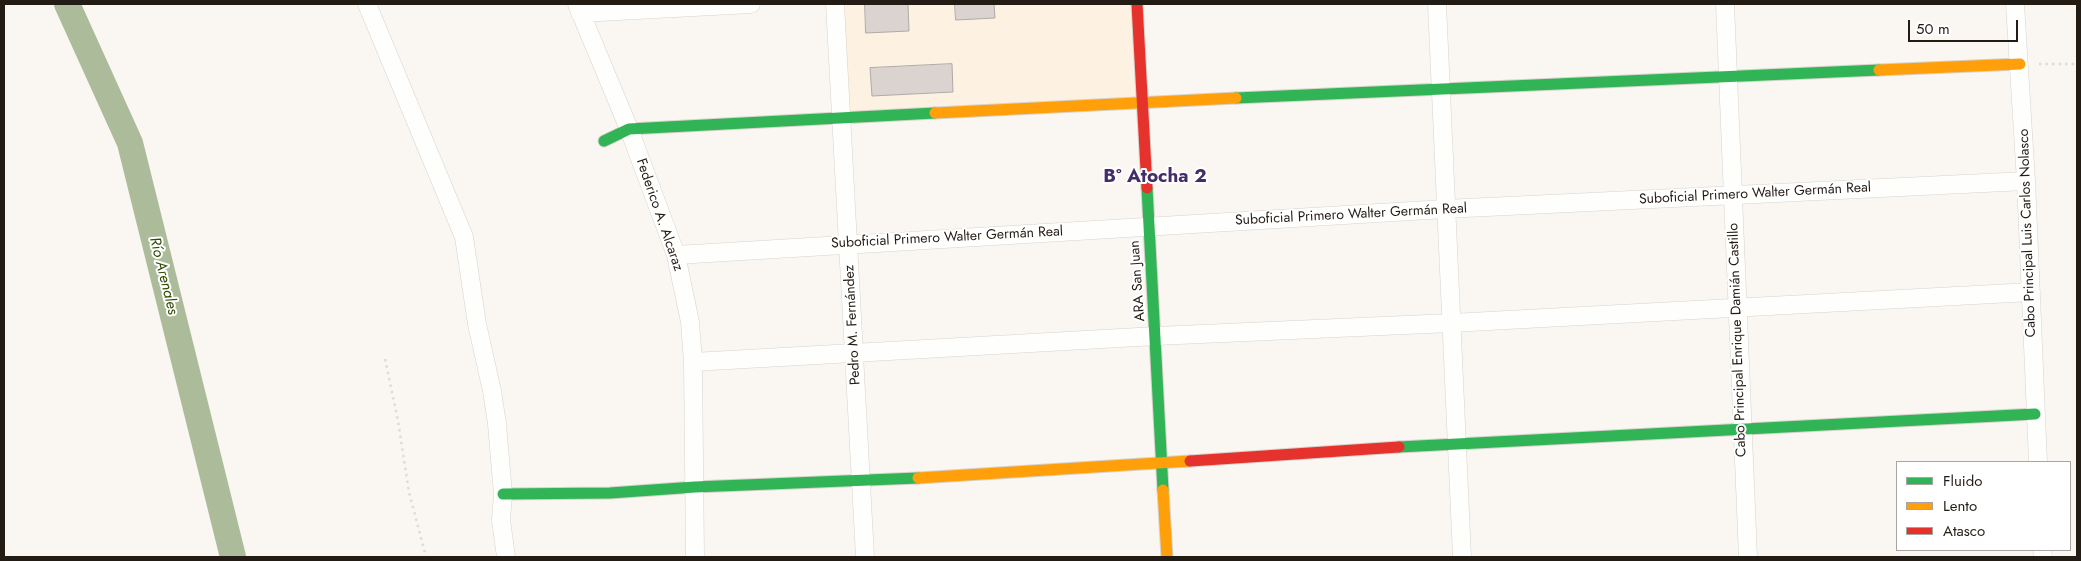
<!DOCTYPE html>
<html>
<head>
<meta charset="utf-8">
<style>
  body { margin:0 }
  #map { position:relative; width:2081px; height:561px; overflow:hidden; background:#faf6f2; font-family:Jost,sans-serif }
  canvas { display:block }
  .frame { position:absolute; inset:0; border:5px solid #231c14; pointer-events:none }
  .legend { position:absolute; left:1896px; top:461px; width:175px; height:90px; box-sizing:border-box; background:#fff; border:1px solid #a7a4a1; margin:0; padding:6px 9px; list-style:none; font-size:15px; color:#231c14 }
  .legend li { display:flex; align-items:center; gap:10px; height:25px }
  .legend b { width:25px; border:1px solid #a7a4a1 }
  .scale { position:absolute; left:1908px; top:20px; width:110px; height:22px; box-sizing:border-box; border:2px solid #231c14; border-top:0; padding-left:6px; font-size:15px; line-height:18px; white-space:nowrap; color:#231c14; -webkit-text-stroke:4px #fff; paint-order:stroke }
</style>
</head>
<body>
<div id="map">
<canvas width="2081" height="561"></canvas>
<div class="frame"></div>
<ul class="legend">
<li><b style="height:6px;background:#30b455"></b>Fluido</li>
<li><b style="height:6px;background:#ff9f0a"></b>Lento</li>
<li><b style="height:6px;background:#e5322d"></b>Atasco</li>
</ul>
<div class="scale">50 m</div>
</div>
<script>
const ctx = document.querySelector('canvas').getContext('2d');
ctx.lineJoin = 'round';
function fill(path, color) { ctx.fillStyle = color; ctx.fill(path, 'evenodd'); }
function trace(path, color, width, dash) { ctx.strokeStyle = color; ctx.lineWidth = width; ctx.lineCap = dash ? 'butt' : 'round'; ctx.setLineDash(dash || []); ctx.stroke(path); }
function write(font, color, halo, rows, align = 'center') {
  ctx.font = font + ' Jost,sans-serif'; ctx.lineWidth = 4; ctx.setLineDash([]); ctx.textBaseline = 'middle'; ctx.strokeStyle = halo; ctx.fillStyle = color; for (const [text, x, y, turn = 0] of rows) {
    ctx.save(); ctx.translate(x, y); ctx.rotate((+turn || 0) * Math.PI / 180); ctx.textAlign = isNaN(turn) ? turn : align; if (halo) ctx.strokeText(text, 0, 0); ctx.fillText(text, 0, 0); ctx.restore();
  }
}
const built = new Path2D(`
  M 837,4 L 1136,4 L 1139,99 L 842,119 Z`);
const river = new Path2D(`
  M 67,4 L 130,143 L 233,557`);
const building = new Path2D(`
  M 865,4 L 908,4 L 909,31 L 866,33 Z
  M 955,4 L 994,4 L 995,18 L 956,20 Z
  M 952,64 L 953,92 L 872,96 L 870,68 Z`);
const path = new Path2D(`
  M 2039,64 L 2077,64
  M 385,359 L 398,421 L 409,492 L 426,557`);
const street = new Path2D(`
  M 367,4 L 464,237 L 477,324 L 492,391 L 497,424 L 503,494 L 501,520 L 506,557
  M 577,4 L 629,129 L 676,255 L 690,322 L 693,362 L 695,557
  M 835,4 L 865,557
  M 1437,4 L 1462,557
  M 1725,4 L 1748,557
  M 2015,4 L 2026,181 L 2038,462
  M 580,13 L 751,4
  M 676,255 L 1445,209 L 2026,181
  M 693,362 L 1156,336 L 1451,323 L 2031,292
  M 2042,550 L 2043,557`);
const fast = new Path2D(`
  M 1236,98 L 1879,70
  M 604,141 L 629,129 L 935,113
  M 1147,188 L 1163,490
  M 1399,447 L 2035,414
  M 503,494 L 610,493 L 695,487 L 918,478`);
const slow = new Path2D(`
  M 1879,70 L 2020,64
  M 935,113 L 1236,98
  M 918,478 L 1190,461
  M 1163,490 L 1167,557`);
const jam = new Path2D(`
  M 1137,4 L 1147,188
  M 1190,461 L 1399,447`);
const streetNames = [
  ["Suboficial Primero Walter Germán Real",1755,194,-3],
  ["Federico A. Alcaraz",659,215,71],
  ["Suboficial Primero Walter Germán Real",1351,215,-3],
  ["Cabo Principal Luis Carlos Nolasco",2028,233,-92],
  ["Suboficial Primero Walter Germán Real",947,238,-3],
  ["ARA San Juan",1138,281,-94],
  ["Pedro M. Fernández",853,325,-93],
  ["Cabo Principal Enrique Damián Castillo",1738,340,-92]
];
const waterNames = [
  ["Río Arenales",163,276,76]
];
const districtNames = [
  ["Bº Atocha 2",1155,177]
];
fill(built, '#fdf1e2');
trace(river, '#acbc9a', 26);
fill(building, '#dad3cf');
trace(building, '#b1aba7', 1);
trace(street, '#d7d3cc', 19);
trace(fast, '#d7d3cc', 13);
trace(slow, '#d7d3cc', 13);
trace(jam, '#d7d3cc', 13);
trace(path, '#dedcdb', 2.5, [2.5, 4]);
trace(street, '#fefefd', 18);
trace(fast, '#30b455', 11);
trace(slow, '#ff9f0a', 11);
trace(jam, '#e5322d', 11);
write('14px', '#231c14', '#fff', streetNames);
write('italic 15px', '#2e4b01', '#fff', waterNames);
write('bold 19px', '#432c67', '#fff', districtNames);
</script>
</body>
</html>
